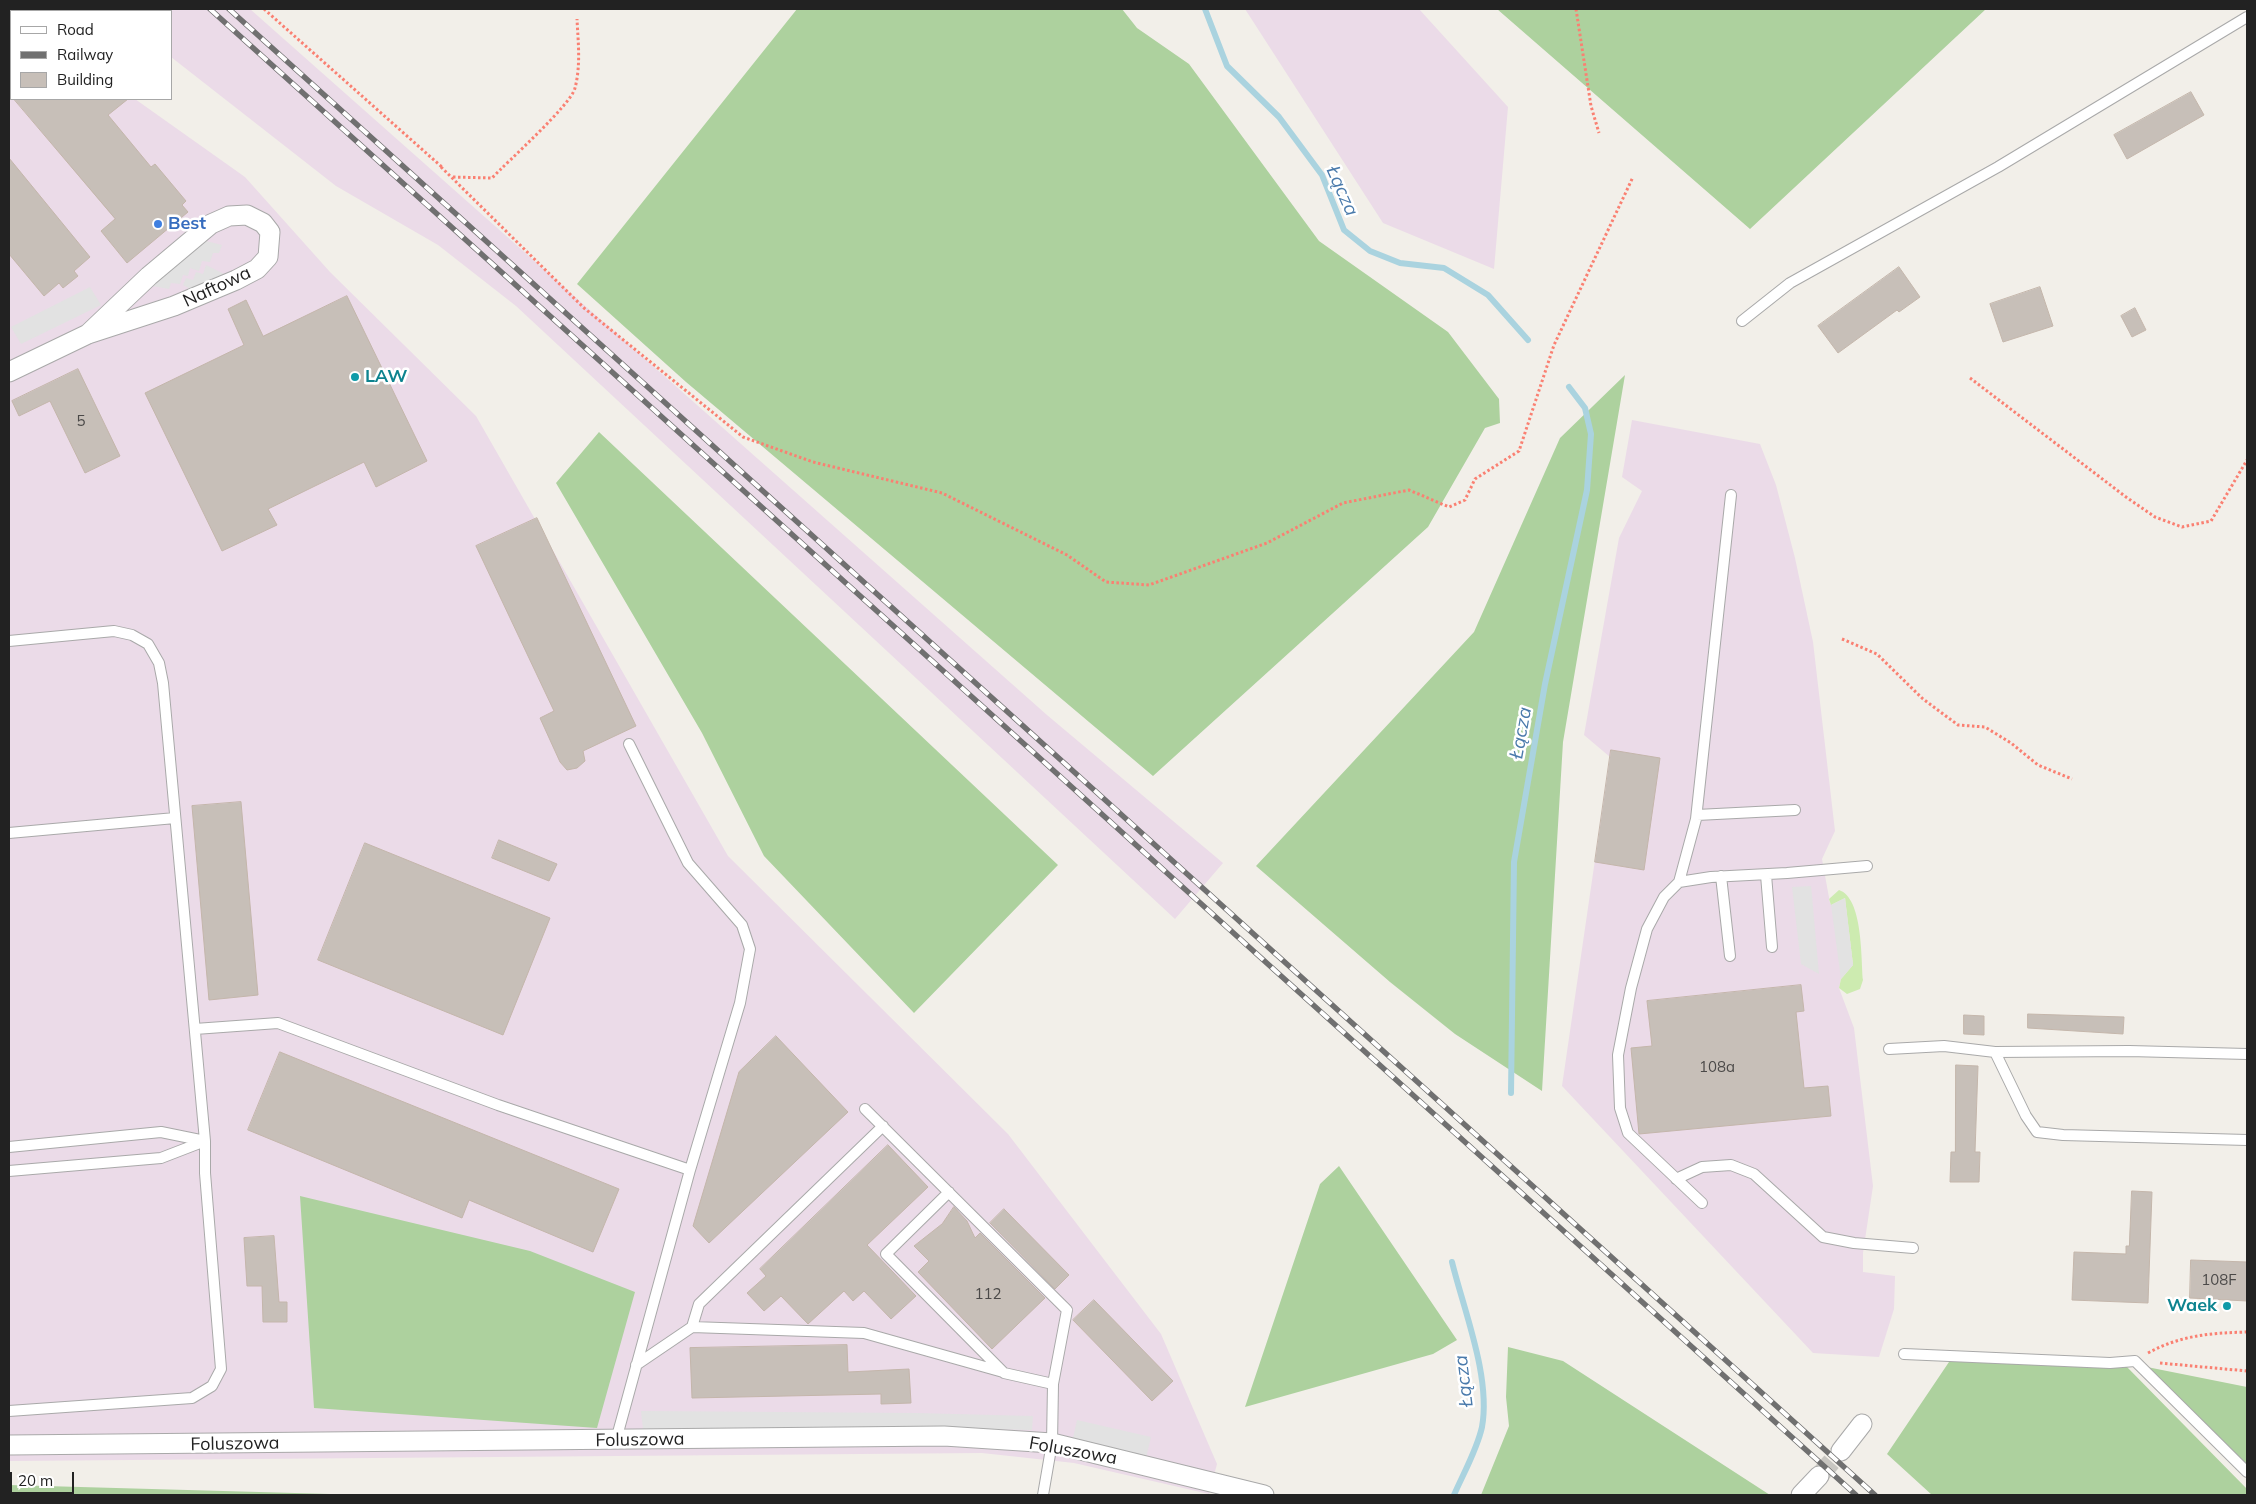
<!DOCTYPE html>
<html>
<head>
<meta charset="utf-8">
<style>
  body { margin:0 }
  #map { position:relative; width:2256px; height:1504px; overflow:hidden; background:#f2efe9; font-family:Mulish,sans-serif }
  canvas { display:block }
  .frame { position:absolute; inset:0; border:10px solid #222; pointer-events:none }
  .legend { position:absolute; left:10px; top:10px; width:162px; height:90px; box-sizing:border-box; background:#fff; border:1px solid #a7a7a7; margin:0; padding:6px 9px; list-style:none; font-size:15px; color:#222 }
  .legend li { display:flex; align-items:center; gap:10px; height:25px }
  .legend b { width:25px; border:1px solid #a7a7a7 }
  .scale { position:absolute; left:10px; top:1472px; width:64px; height:22px; box-sizing:border-box; border:2px solid #222; border-top:0; padding-left:6px; font-size:15px; line-height:18px; white-space:nowrap; color:#222; -webkit-text-stroke:4px #fff; paint-order:stroke }
</style>
</head>
<body>
<div id="map">
<canvas width="2256" height="1504"></canvas>
<div class="frame"></div>
<ul class="legend">
<li><b style="height:6px;background:#fff"></b>Road</li>
<li><b style="height:6px;background:#707070"></b>Railway</li>
<li><b style="height:14px;background:#c7bfb8"></b>Building</li>
</ul>
<div class="scale">20 m</div>
</div>
<script>
const ctx = document.querySelector('canvas').getContext('2d');
ctx.lineJoin = 'round';
function fill(path, color) { ctx.fillStyle = color; ctx.fill(path, 'evenodd'); }
function trace(path, color, width, dash) { ctx.strokeStyle = color; ctx.lineWidth = width; ctx.lineCap = dash ? 'butt' : 'round'; ctx.setLineDash(dash || []); ctx.stroke(path); }
function write(font, color, halo, rows, align = 'center') {
  ctx.font = font + ' Mulish,sans-serif'; ctx.lineWidth = 5; ctx.setLineDash([]); ctx.textBaseline = 'middle'; ctx.strokeStyle = halo; ctx.fillStyle = color; for (const [text, x, y, turn = 0] of rows) {
    ctx.save(); ctx.translate(x, y); ctx.rotate((+turn || 0) * Math.PI / 180); ctx.textAlign = isNaN(turn) ? turn : align; if (halo) ctx.strokeText(text, 0, 0); ctx.fillText(text, 0, 0); ctx.restore();
  }
}
const industrial = new Path2D(`
  M 110,9 L 250,9 L 1047,715 L 1223,863 L 1175,919 L 516,306 L 438,245 L 336,186 L 171,57 L 171,11 L 113,11 Z
  M 1245,9 L 1419,9 L 1508,107 L 1494,269 L 1383,223 Z
  M 9,16 L 11,18 L 11,99 L 135,99 L 245,177 L 330,272 L 476,416 L 728,856 L 1008,1134 L 1161,1334 L 1217,1464 L 1209,1494 L 1074,1463 L 982,1453 L 9,1461 Z
  M 1632,420 L 1760,444 L 1776,485 L 1795,558 L 1813,642 L 1835,831 L 1822,859 L 1830,903 L 1832,905 L 1845,898 L 1853,965 L 1841,979 L 1839,988 L 1854,1028 L 1873,1186 L 1863,1253 L 1863,1272 L 1895,1276 L 1894,1309 L 1879,1357 L 1813,1353 L 1562,1086 L 1610,757 L 1584,735 L 1619,538 L 1642,491 L 1622,477 Z`);
const grass = new Path2D(`
  M 1839,890 C 1863,898 1861,958 1863,980 L 1860,989 L 1847,994 L 1839,988 L 1841,979 L 1853,965 L 1845,898 L 1831,905 L 1829,899 Z`);
const forest = new Path2D(`
  M 797,9 L 1122,9 L 1137,28 L 1189,64 L 1319,241 L 1448,332 L 1499,399 L 1500,423 L 1485,428 L 1428,527 L 1153,776 L 686,382 L 577,284 Z
  M 1497,9 L 1986,9 L 1750,229 Z
  M 1625,375 L 1563,742 L 1542,1091 L 1455,1034 L 1390,982 L 1256,866 L 1474,632 L 1560,438 Z
  M 599,432 L 1058,865 L 914,1013 L 764,856 L 702,733 L 556,483 Z
  M 1339,1166 L 1457,1340 L 1433,1354 L 1245,1407 L 1320,1184 Z
  M 300,1196 L 530,1251 L 635,1292 L 597,1428 L 314,1408 Z
  M 1508,1347 L 1563,1361 L 1770,1495 L 1481,1495 L 1509,1426 L 1506,1397 Z
  M 1951,1359 L 2126,1366 L 2247,1489 L 2247,1495 L 1932,1495 L 1887,1454 Z
  M 2147,1367 L 2247,1387 L 2247,1472 Z
  M 9,1485 L 366,1495 L 9,1495 Z`);
const parking = new Path2D(`
  M 194,238 L 222,245 L 219,253 L 213,253 L 210,262 L 202,261 L 199,271 L 190,268 L 188,276 L 183,275 L 180,284 L 171,283 L 169,289 L 141,284 Z
  M 206,265 L 236,280 L 201,295 L 183,285 L 186,278 L 193,280 L 196,272 L 203,274 Z
  M 90,287 L 101,305 L 21,344 L 11,327 Z
  M 1811,886 L 1812,896 L 1819,974 L 1801,964 L 1792,887 Z
  M 1845,898 L 1853,965 L 1841,979 L 1831,905 Z
  M 641,1411 L 916,1413 L 1033,1416 L 1032,1430 L 916,1428 L 643,1429 Z
  M 1077,1420 L 1151,1437 L 1146,1458 L 1072,1442 Z`);
const stream = new Path2D(`
  M 1205,9 L 1227,66 L 1279,117 L 1322,175 L 1344,230 L 1370,251 L 1400,263 L 1444,268 L 1488,295 L 1528,340
  M 1511,1093 L 1514,862 L 1545,684 L 1587,490 L 1591,434 L 1585,408 L 1569,387
  M 1452,1262 C 1464,1311 1491,1377 1482,1427 C 1477,1450 1463,1474 1454,1495`);
const building = new Path2D(`
  M 2191,92 L 2204,115 L 2127,159 L 2114,135 Z
  M 14,99 L 128,99 L 108,115 L 151,167 L 155,164 L 186,201 L 182,205 L 188,212 L 127,263 L 101,231 L 115,219 Z
  M 9,158 L 90,257 L 74,271 L 78,276 L 63,288 L 59,283 L 44,296 L 9,254 Z
  M 1899,267 L 1920,297 L 1899,312 L 1897,310 L 1838,353 L 1818,326 Z
  M 2040,287 L 2053,326 L 2003,342 L 1990,304 Z
  M 347,296 L 427,461 L 376,487 L 364,462 L 268,509 L 277,525 L 222,551 L 145,393 L 244,345 L 228,309 L 246,300 L 263,336 Z
  M 2135,308 L 2146,330 L 2132,337 L 2121,316 Z
  M 78,369 L 120,456 L 85,473 L 50,401 L 19,416 L 12,401 Z
  M 537,518 L 636,726 L 583,751 L 585,761 L 577,768 L 567,770 L 560,762 L 540,718 L 554,711 L 476,546 Z
  M 1611,750 L 1660,758 L 1644,870 L 1595,862 Z
  M 241,802 L 258,995 L 209,1000 L 192,806 Z
  M 499,840 L 557,864 L 549,881 L 492,858 Z
  M 365,843 L 550,918 L 503,1035 L 318,960 Z
  M 1801,985 L 1804,1011 L 1796,1012 L 1804,1088 L 1828,1086 L 1831,1116 L 1639,1134 L 1631,1048 L 1652,1046 L 1647,1001 Z
  M 2028,1014 L 2124,1017 L 2123,1034 L 2028,1028 Z
  M 1964,1015 L 1984,1016 L 1984,1035 L 1964,1034 Z
  M 776,1036 L 848,1112 L 709,1243 L 693,1226 L 739,1072 Z
  M 280,1052 L 619,1189 L 593,1252 L 469,1200 L 462,1218 L 248,1130 Z
  M 1956,1065 L 1978,1066 L 1975,1152 L 1980,1152 L 1979,1182 L 1950,1182 L 1951,1152 L 1955,1152 Z
  M 888,1145 L 928,1187 L 867,1245 L 916,1296 L 891,1319 L 864,1291 L 853,1301 L 844,1291 L 808,1324 L 781,1296 L 764,1311 L 747,1293 L 766,1276 L 760,1269 Z
  M 2132,1191 L 2152,1192 L 2148,1303 L 2072,1300 L 2074,1252 L 2126,1254 L 2126,1246 L 2129,1246 Z
  M 954,1207 L 967,1221 L 975,1238 L 980,1233 L 1045,1298 L 992,1349 L 918,1272 L 929,1261 L 914,1246 L 942,1224 Z
  M 1004,1209 L 1069,1275 L 1055,1289 L 990,1223 Z
  M 274,1236 L 279,1302 L 287,1302 L 287,1322 L 263,1322 L 262,1286 L 247,1286 L 244,1238 Z
  M 2191,1260 L 2247,1262 L 2247,1301 L 2190,1298 Z
  M 1094,1300 L 1173,1381 L 1152,1401 L 1073,1320 Z
  M 847,1345 L 848,1372 L 909,1369 L 911,1403 L 881,1404 L 881,1394 L 692,1398 L 690,1348 Z`);
const minorTunnel = new Path2D(`
  M 1819,1476 L 1841,1451`);
const path = new Path2D(`
  M 264,9 L 443,168
  M 1576,9 L 1591,106 L 1599,133
  M 441,167 L 584,308 L 743,437 L 813,462 L 942,493 L 1067,555 L 1106,582 L 1149,585 L 1267,543 L 1343,503 L 1409,490 L 1449,507 L 1465,500 L 1475,479 L 1519,451 L 1554,345 L 1633,177
  M 453,177 L 492,178 C 507,162 571,105 575,88 C 581,65 578,41 577,19
  M 1970,378 L 2126,497 L 2155,517 L 2182,527 L 2211,521 L 2247,460
  M 1842,639 L 1877,654 L 1923,699 L 1958,725 L 1985,727 L 2011,743 L 2038,765 L 2072,779
  M 2148,1353 C 2181,1335 2211,1333 2247,1332
  M 2160,1363 L 2247,1371`);
const service = new Path2D(`
  M 1742,321 L 1790,283 L 1998,167 L 2247,17
  M 9,641 L 114,631 L 132,635 L 148,644 L 159,663 L 163,683 L 205,1141 L 161,1158 L 9,1171
  M 1697,815 L 1795,810
  M 9,833 L 175,818
  M 1766,875 L 1772,947
  M 1721,876 L 1730,956
  M 1679,882 L 1696,819 L 1731,495
  M 195,1029 L 278,1023 L 498,1105 L 690,1170
  M 1889,1049 L 1944,1046 L 1995,1052 L 2026,1116 L 2037,1132 L 2063,1135 L 2247,1140
  M 1995,1052 L 2129,1051 L 2247,1054
  M 865,1109 L 1067,1310 L 1053,1384 L 1004,1373 L 886,1254 L 949,1192
  M 9,1147 L 161,1132 L 205,1141 L 205,1173 L 221,1369 L 212,1386 L 192,1398 L 9,1411
  M 1676,1179 L 1702,1167 L 1731,1165 L 1754,1174 L 1823,1237 L 1854,1243 L 1913,1248
  M 1702,1203 L 1628,1133 L 1620,1108 L 1618,1055 L 1631,988 L 1647,929 L 1664,897 L 1679,882 L 1711,877 L 1787,873 L 1867,866
  M 692,1327 L 699,1304 L 883,1126
  M 1904,1354 L 2110,1363 L 2135,1361 L 2247,1472
  M 636,1365 L 692,1327 L 864,1333 L 1003,1372
  M 616,1440 L 690,1170 L 740,1003 L 750,949 L 742,925 L 688,863 L 629,744
  M 1043,1495 L 1052,1443 L 1053,1384`);
const minor = new Path2D(`
  M 9,372 L 88,334 L 174,306 L 236,280 L 257,269 L 268,257 L 270,232 L 263,223 L 247,215 L 229,216 L 211,224 L 149,276 L 88,334
  M 9,1445 L 944,1436 L 1052,1443 L 1264,1495
  M 1841,1451 L 1862,1424
  M 1801,1495 L 1819,1476`);
const rail = new Path2D(`
  M 210,9 L 1856,1495
  M 229,9 L 1875,1495`);
const markers = [
  [158,224,5,"#3f7fe0"],
  [355,377,5,"#0f9aa8"],
  [2227,1306,5,"#0f9aa8"]
];
const numberNames = [
  ["5",81,421],
  ["108a",1717,1067],
  ["108F",2219,1280],
  ["112",988,1294]
];
const shopNames = [
  ["Best",168,224]
];
const streetNames = [
  ["Naftowa",217,287,-25],
  ["Foluszowa",640,1440,-1],
  ["Foluszowa",235,1444,-1],
  ["Foluszowa",1073,1451,10]
];
const cultureNames = [
  ["LAW",365,377],
  ["Waek",2217,1306,"right"]
];
const waterNames = [
  ["Łącza",1342,191,66],
  ["Łącza",1521,733,-80],
  ["Łącza",1464,1381,-97]
];
fill(industrial, '#ebdbe8');
fill(grass, '#cdebb0');
fill(forest, '#add19e');
fill(parking, '#e2e2e2');
trace(stream, '#aad3df', 6);
fill(building, '#c7bfb8');
trace(building, '#c4b6ab', 1);
trace(minorTunnel, '#c8c6c1', 19, [19, 9]);
trace(service, '#a9a9a9', 12);
trace(minor, '#a9a9a9', 21);
trace(path, '#fa8072', 3, [2.5, 2.5]);
trace(service, '#fff', 10);
trace(minor, '#fff', 19);
trace(rail, '#707070', 5.5);
trace(rail, '#fff', 4, [11]);
for (const [x, y, r, color] of markers) { const dot = new Path2D(); dot.arc(x, y, r, 0, 2 * Math.PI); ctx.fillStyle = color; ctx.fill(dot); trace(dot, '#fff', 2); }
write('15px', '#4b4948', null, numberNames);
write('bold 18px', '#366cbe', '#fff', shopNames, 'left');
write('18px', '#222', '#fff', streetNames);
write('bold 18px', '#0d838f', '#fff', cultureNames, 'left');
write('italic 19px', '#4a7aab', '#fff', waterNames);
</script>
</body>
</html>
